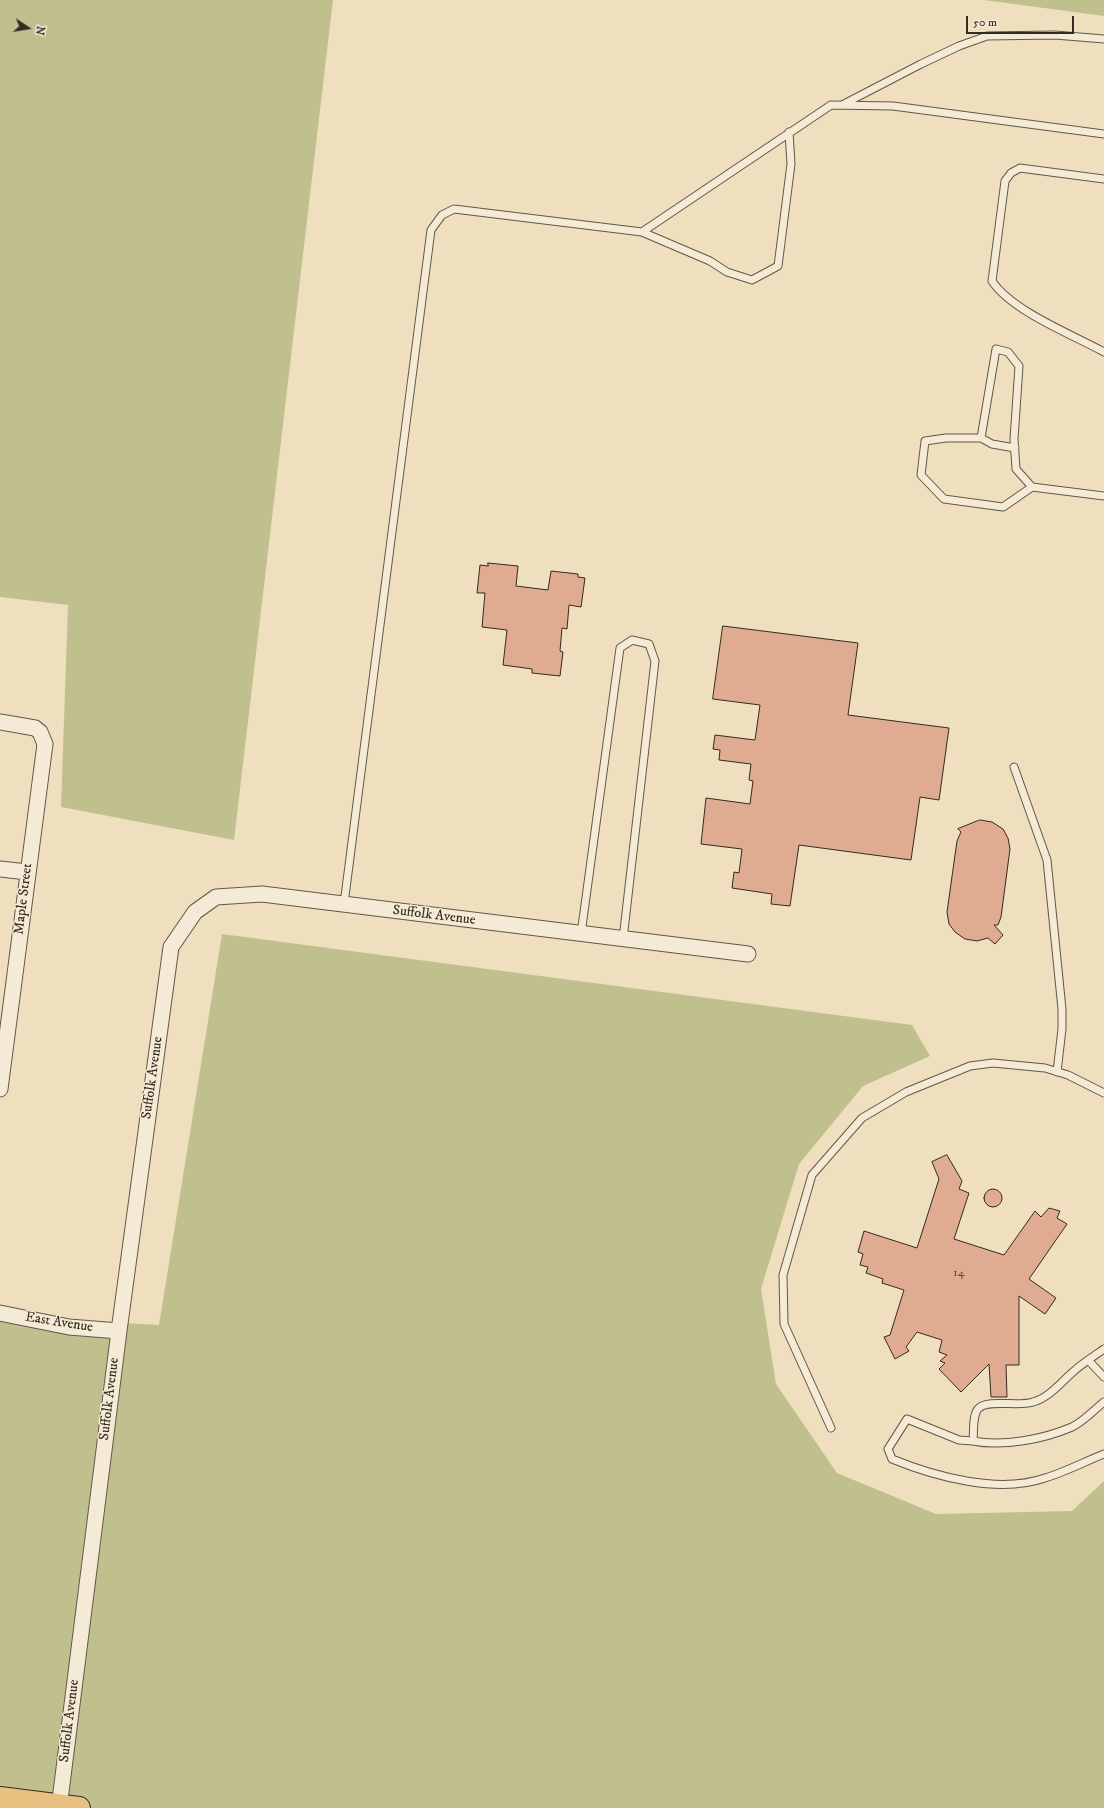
<!DOCTYPE html>
<html>
<head>
<meta charset="utf-8">
<style>
  body { margin:0 }
  #map { position:relative; width:1104px; height:1808px; overflow:hidden; background:#f0dfbe; font-family:"IM FELL DW Pica",serif }
  canvas { display:block }
  .north { position:absolute; left:8px; top:8px; width:40px; height:40px; -webkit-text-stroke:3px #f5ead5; paint-order:stroke; rotate:102deg; font-size:11px; font-weight:700; line-height:16px; text-align:center; color:#332a20 }
  .north::after { content:''; display:block; margin:auto; width:14px; height:18px; background:#332a20; clip-path:polygon(50% 0,100% 100%,50% 72%,0 100%) }
  .scale { position:absolute; left:966px; top:16px; width:108px; height:18px; box-sizing:border-box; border:2px solid #332a20; border-top:0; padding-left:5px; font-size:12px; line-height:14px; white-space:nowrap; color:#332a20; -webkit-text-stroke:3px #f5ead5; paint-order:stroke }
</style>
</head>
<body>
<div id="map">
<canvas width="1104" height="1808"></canvas>
<div class="north">N</div>
<div class="scale">50 m</div>
</div>
<script>
const ctx = document.querySelector('canvas').getContext('2d');
ctx.lineJoin = 'round';
function fill(path, color) { ctx.fillStyle = color; ctx.fill(path, 'evenodd'); }
function trace(path, color, width, dash) { ctx.strokeStyle = color; ctx.lineWidth = width; ctx.lineCap = dash ? 'butt' : 'round'; ctx.setLineDash(dash || []); ctx.stroke(path); }
function write(font, color, halo, rows, align = 'center') {
  ctx.font = font + ' "IM FELL DW Pica",serif'; ctx.lineWidth = 3; ctx.setLineDash([]); ctx.textBaseline = 'middle'; ctx.strokeStyle = halo; ctx.fillStyle = color; for (const [text, x, y, turn = 0] of rows) {
    ctx.save(); ctx.translate(x, y); ctx.rotate((+turn || 0) * Math.PI / 180); ctx.textAlign = isNaN(turn) ? turn : align; if (halo) ctx.strokeText(text, 0, 0); ctx.fillText(text, 0, 0); ctx.restore();
  }
}
const green = new Path2D(`
  M 0,0 L 333,0 L 234,840 L 61,807 L 68,605 L 0,597 Z
  M 984,0 L 1104,0 L 1104,16 Z
  M 222,934 L 912,1025 L 930,1056 L 863,1086 L 799,1164 L 761,1289 L 776,1384 L 837,1473 L 936,1514 L 1072,1511 L 1104,1481 L 1104,1808 L 79,1808 L 0,1798 L 0,1316 L 159,1325 Z`);
const building = new Path2D(`
  M 488,563 L 518,566 L 516,586 L 548,590 L 551,571 L 578,574 L 578,577 L 585,578 L 581,607 L 569,605 L 567,629 L 562,628 L 560,651 L 563,652 L 560,676 L 532,673 L 532,669 L 503,665 L 507,630 L 482,627 L 485,593 L 477,593 L 480,565 L 488,566 Z
  M 723,626 L 858,643 L 848,715 L 949,728 L 939,800 L 920,797 L 911,860 L 799,845 L 790,906 L 771,904 L 772,894 L 732,888 L 734,872 L 739,873 L 742,849 L 701,844 L 706,798 L 750,804 L 753,781 L 749,780 L 751,764 L 719,760 L 720,750 L 713,749 L 715,735 L 755,740 L 760,705 L 713,699 Z
  M 980,820 L 992,822 L 1003,829 L 1008,838 L 1010,849 L 1001,917 L 998,925 L 994,925 L 1003,935 L 995,944 L 988,938 L 977,941 L 965,939 L 955,932 L 949,924 L 947,912 L 957,841 L 961,832 L 958,829 Z
  M 947,1155 L 962,1181 L 959,1189 L 969,1193 L 954,1239 L 1004,1255 L 1035,1211 L 1041,1217 L 1049,1208 L 1060,1211 L 1057,1218 L 1067,1224 L 1029,1279 L 1056,1298 L 1045,1314 L 1019,1296 L 1019,1365 L 1006,1365 L 1007,1397 L 991,1397 L 989,1364 L 961,1392 L 939,1369 L 945,1363 L 940,1361 L 947,1355 L 939,1352 L 942,1340 L 917,1332 L 906,1347 L 909,1351 L 895,1359 L 884,1337 L 890,1335 L 904,1290 L 882,1283 L 883,1279 L 866,1273 L 868,1267 L 860,1265 L 863,1254 L 858,1252 L 864,1231 L 917,1248 L 939,1179 L 932,1162 Z
  M984 1198a9 9 0 1 1 18 0a9 9 0 1 1-18 0Z`);
const lane = new Path2D(`
  M 842,105 L 921,64 L 959,46 L 987,36 L 1055,35 L 1104,39
  M 1104,179 L 1020,168 L 1011,173 L 1005,181 L 992,281 C 1012,311 1071,334 1104,352
  M 642,232 L 710,261 L 727,272 L 752,280 L 778,266 L 791,164 L 789,132
  M 981,438 L 946,438 L 925,441 L 921,475 L 944,499 L 1003,507 L 1032,487
  M 1015,448 L 992,444 L 981,438 L 996,349 L 1008,352 L 1019,366 L 1014,439 L 1016,469 L 1032,487 L 1104,496
  M 1014,767 L 1047,860 L 1062,1009 L 1062,1029 L 1057,1072
  M 344,904 L 431,230 L 442,215 L 454,209 L 642,232 L 831,105 L 893,106 L 1104,134
  M 581,934 L 620,648 L 632,640 L 649,644 L 655,661 L 623,939
  M 1104,1349 C 1094,1356 1083,1363 1074,1371 C 1062,1381 1049,1398 1033,1402 C 1019,1407 988,1399 979,1408 C 972,1414 974,1432 973,1441 L 959,1440 L 907,1419 L 888,1449 L 892,1459 C 936,1477 999,1494 1045,1478 C 1065,1472 1084,1462 1104,1454
  M 1088,1360 L 1104,1377
  M 831,1428 L 784,1324 L 783,1275 L 812,1175 L 862,1118 L 906,1092 L 970,1066 L 993,1063 L 1045,1068 L 1068,1075 L 1104,1093
  M 973,1441 C 1003,1447 1044,1439 1072,1427 C 1083,1422 1094,1410 1104,1402`);
const street = new Path2D(`
  M 0,722 L 35,728 L 40,732 L 45,744 L 0,1089
  M 0,869 L 27,872
  M 0,1313 L 69,1327 L 119,1331
  M 59,1808 L 119,1331 L 171,947 L 195,912 L 216,897 L 262,894 L 748,954`);
const primary = new Path2D(`
  M 0,1798 L 79,1808`);
const numberNames = [
  ["14",959,1274]
];
const streetNames = [
  ["Maple Street",24,899,-83],
  ["Suffolk Avenue",434,916,7],
  ["Suffolk Avenue",153,1078,-82],
  ["East Avenue",59,1323,9],
  ["Suffolk Avenue",110,1399,-83],
  ["Suffolk Avenue",70,1721,-83]
];
fill(green, '#bfc08e');
fill(building, '#dfac92');
trace(building, '#332a20', 1);
trace(lane, '#625748', 9);
trace(street, '#625748', 17);
trace(primary, '#332a20', 24);
trace(lane, '#f5ead5', 7);
trace(street, '#f5ead5', 15);
trace(primary, '#e8c07f', 22);
write('12px', '#5e4a3c', null, numberNames);
write('14px', '#332a20', '#f5ead5', streetNames);
</script>
</body>
</html>
